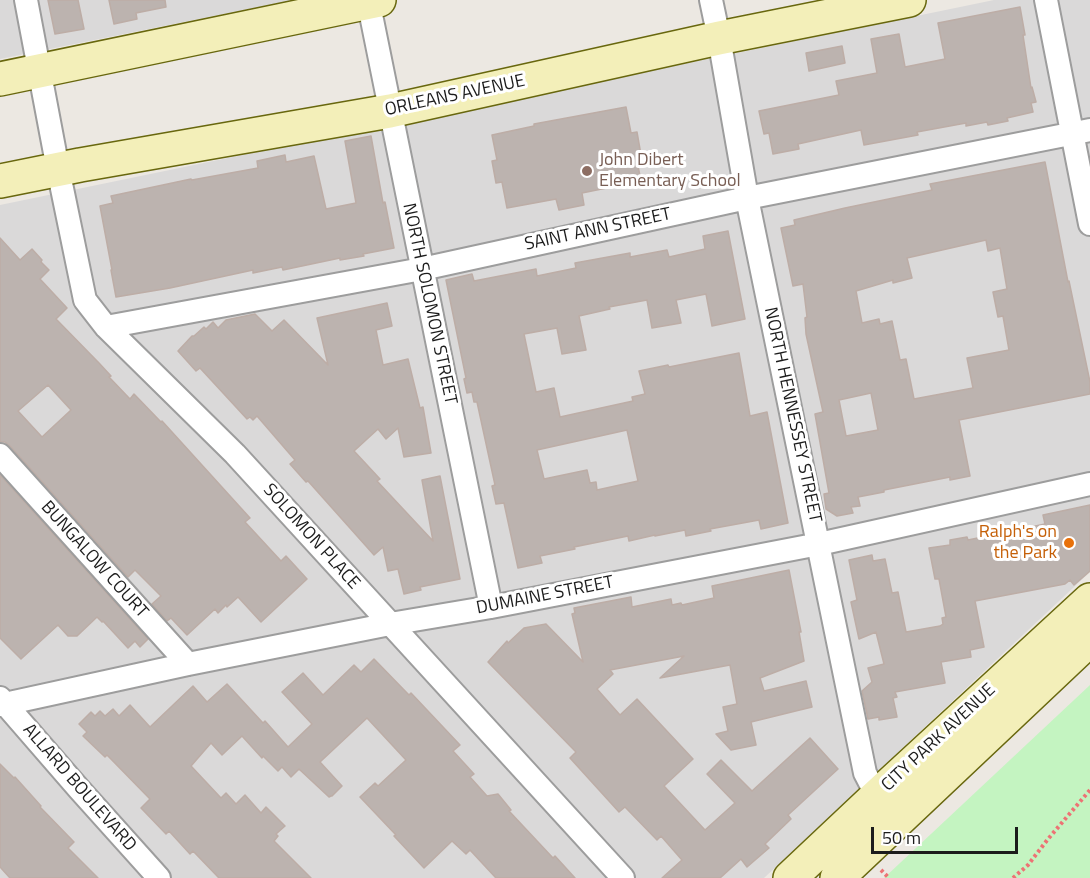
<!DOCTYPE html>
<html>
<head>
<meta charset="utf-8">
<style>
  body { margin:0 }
  #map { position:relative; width:1090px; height:878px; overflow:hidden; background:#ece8e2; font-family:"Titillium Web",sans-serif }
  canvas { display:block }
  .scale { position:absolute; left:871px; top:827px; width:147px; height:27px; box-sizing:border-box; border:3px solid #1c1c1c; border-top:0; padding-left:8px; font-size:18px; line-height:21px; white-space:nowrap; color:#1c1c1c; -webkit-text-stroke:4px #fff; paint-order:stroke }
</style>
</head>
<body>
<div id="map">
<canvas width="1090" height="878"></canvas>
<div class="scale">50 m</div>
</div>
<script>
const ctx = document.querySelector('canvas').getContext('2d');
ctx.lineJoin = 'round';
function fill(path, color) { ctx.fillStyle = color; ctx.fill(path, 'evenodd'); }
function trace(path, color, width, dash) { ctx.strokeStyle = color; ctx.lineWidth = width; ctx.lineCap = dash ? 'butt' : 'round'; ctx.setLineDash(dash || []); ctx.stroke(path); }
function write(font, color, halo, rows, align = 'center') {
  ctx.font = font + ' "Titillium Web",sans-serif'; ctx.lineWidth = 6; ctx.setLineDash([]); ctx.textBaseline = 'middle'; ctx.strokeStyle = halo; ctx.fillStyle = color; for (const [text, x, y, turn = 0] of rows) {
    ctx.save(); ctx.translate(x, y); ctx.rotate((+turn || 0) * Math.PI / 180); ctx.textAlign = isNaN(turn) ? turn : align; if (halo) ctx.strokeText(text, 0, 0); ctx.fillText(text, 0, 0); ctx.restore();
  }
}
const residential = new Path2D(`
  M 0,0 L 293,0 L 0,59 Z
  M 994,0 L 1090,0 L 1090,572 L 764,878 L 0,878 L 0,205 Z`);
const park = new Path2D(`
  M 1090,685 L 1090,878 L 884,878 Z`);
const building = new Path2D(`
  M 48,0 L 78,0 L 84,29 L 55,34 Z
  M 109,0 L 165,0 L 166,7 L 136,13 L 137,19 L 114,24 Z
  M 1020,7 L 1025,35 L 1023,35 L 1031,88 L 1032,87 L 1036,102 L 1031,103 L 1033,112 L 1007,118 L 1008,121 L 988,125 L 987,122 L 966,126 L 966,123 L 917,132 L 918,135 L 864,145 L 861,130 L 798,144 L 799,149 L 773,154 L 769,133 L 764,134 L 759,111 L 839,95 L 836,81 L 877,73 L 871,39 L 899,34 L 905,67 L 945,59 L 938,23 Z
  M 842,46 L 845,63 L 809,71 L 806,53 Z
  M 626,107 L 631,133 L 637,132 L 641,155 L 636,156 L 641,181 L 582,193 L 584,205 L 559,210 L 556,199 L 507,208 L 502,182 L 496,183 L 492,161 L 497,160 L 492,135 L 534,126 L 534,124 Z
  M 371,136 L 383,203 L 385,202 L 394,248 L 363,254 L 364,256 L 340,260 L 340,258 L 283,270 L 282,267 L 253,273 L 253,270 L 170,288 L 116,297 L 111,270 L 112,270 L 100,206 L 113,203 L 111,196 L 191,179 L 192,180 L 258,168 L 257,161 L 285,155 L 286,162 L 314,156 L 326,209 L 356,203 L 345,141 Z
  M 1045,162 L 1068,282 L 1069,281 L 1090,382 L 1090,394 L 959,420 L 970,476 L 950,480 L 950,477 L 884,490 L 884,492 L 858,497 L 860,506 L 851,507 L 853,513 L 837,516 L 826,509 L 824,494 L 829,493 L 815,414 L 823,412 L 806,334 L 805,318 L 807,317 L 803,284 L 793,286 L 781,228 L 795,225 L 794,220 L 845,208 L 932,190 L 930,184 ZM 986,240 L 988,251 L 1000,248 L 1007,289 L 993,292 L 998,317 L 1003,316 L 1009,350 L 967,358 L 973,388 L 914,399 L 906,359 L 900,360 L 892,321 L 880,324 L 879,319 L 862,323 L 856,291 L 893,280 L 893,283 L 912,278 L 907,258 ZM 871,393 L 878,430 L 846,436 L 839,400 Z
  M 728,231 L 745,319 L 712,326 L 706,294 L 676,300 L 681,323 L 652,328 L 647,300 L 609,307 L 610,309 L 579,316 L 586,350 L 562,354 L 557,328 L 524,334 L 536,392 L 554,388 L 560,417 L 633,401 L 632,397 L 645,394 L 639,371 L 668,365 L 669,367 L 739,353 L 750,416 L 767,412 L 788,523 L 761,529 L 759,520 L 710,529 L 711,531 L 686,536 L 685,530 L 655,536 L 655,535 L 629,541 L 628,536 L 574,547 L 575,549 L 540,556 L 542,563 L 518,568 L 504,503 L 496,504 L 492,486 L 495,485 L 477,402 L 474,402 L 472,392 L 467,393 L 464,379 L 466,378 L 446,280 L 472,274 L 474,281 L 536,269 L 537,276 L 576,268 L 575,263 L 630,253 L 630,257 L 667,250 L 669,257 L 705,249 L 703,236 ZM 627,430 L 638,481 L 597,490 L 596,482 L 590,483 L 587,470 L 544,479 L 537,450 Z
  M 0,238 L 20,260 L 32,249 L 42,260 L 41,262 L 49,270 L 40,279 L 67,308 L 56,319 L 99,363 L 111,376 L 109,377 L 130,399 L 134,394 L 161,422 L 162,421 L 250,518 L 245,522 L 281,561 L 286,556 L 307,579 L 261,622 L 238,597 L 227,607 L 226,605 L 218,613 L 215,609 L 187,635 L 171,618 L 167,621 L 152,604 L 161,596 L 135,570 L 128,577 L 10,446 L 5,442 L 0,442 ZM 48,385 L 71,410 L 42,437 L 18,411 Z
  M 387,303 L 392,326 L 376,330 L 383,365 L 408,359 L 420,408 L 423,407 L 431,453 L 404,457 L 398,428 L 386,439 L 378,429 L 354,451 L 380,479 L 377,481 L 433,541 L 422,480 L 440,476 L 460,579 L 420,587 L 421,590 L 404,594 L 398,569 L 388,571 L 383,547 L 374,555 L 308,481 L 306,482 L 290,464 L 295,460 L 257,416 L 253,420 L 250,417 L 247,419 L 200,368 L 196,371 L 178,351 L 192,336 L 194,336 L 204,327 L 206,329 L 213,322 L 218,328 L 226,320 L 255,314 L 272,331 L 284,320 L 328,365 L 317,318 Z
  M 0,475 L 148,639 L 140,647 L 135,641 L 128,648 L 103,621 L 102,622 L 97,617 L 77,636 L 68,636 L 58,625 L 21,659 L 0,638 Z
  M 1090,505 L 1090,571 L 1074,585 L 1070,580 L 1065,584 L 975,601 L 984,647 L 970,650 L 971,657 L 941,662 L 945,683 L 895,692 L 897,697 L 893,698 L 897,717 L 879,720 L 879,717 L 868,719 L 862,691 L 872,682 L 868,668 L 884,664 L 876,632 L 859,639 L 851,602 L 857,600 L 849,560 L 872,555 L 873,561 L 885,559 L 892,593 L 898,592 L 906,632 L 940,626 L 943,624 L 942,618 L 946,617 L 939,579 L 935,579 L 929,548 L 950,545 L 950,540 L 967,537 L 968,540 L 1045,524 L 1043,515 Z
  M 789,570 L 801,632 L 799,632 L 804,661 L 760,678 L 764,691 L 806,681 L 812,707 L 751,722 L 756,745 L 731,750 L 716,734 L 728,731 L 723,707 L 737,704 L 730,665 L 660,678 L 684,656 L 610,670 L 613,674 L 597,689 L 620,715 L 637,699 L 693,759 L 664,786 L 705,830 L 735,803 L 707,774 L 721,760 L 752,791 L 810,738 L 838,769 L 788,815 L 791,819 L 765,844 L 769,848 L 747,867 L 741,859 L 720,878 L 662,878 L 682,860 L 661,836 L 657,840 L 625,807 L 619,812 L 570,758 L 576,752 L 488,662 L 507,641 L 508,643 L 524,628 L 546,624 L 583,662 L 572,614 L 575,613 L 574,608 L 631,597 L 632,607 L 671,599 L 672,605 L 681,603 L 682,605 L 714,598 L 712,586 Z
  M 374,659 L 409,695 L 411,693 L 460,745 L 453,751 L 474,774 L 470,777 L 487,796 L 498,794 L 511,810 L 509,811 L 553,858 L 555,856 L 575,878 L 496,878 L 470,850 L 466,854 L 452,841 L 424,868 L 394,836 L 396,835 L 360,797 L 375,783 L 378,786 L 406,760 L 367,718 L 320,762 L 342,786 L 332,796 L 331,796 L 329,797 L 299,769 L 291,777 L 282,767 L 278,771 L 263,756 L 262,758 L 242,736 L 222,755 L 211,743 L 191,766 L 221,798 L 226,793 L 236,804 L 245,795 L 261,813 L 266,807 L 285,826 L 276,834 L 278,836 L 274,841 L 311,878 L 219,878 L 193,851 L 190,854 L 169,831 L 166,834 L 141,808 L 150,799 L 107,755 L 105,757 L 83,736 L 87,732 L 79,724 L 91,712 L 95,716 L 100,711 L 105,716 L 113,709 L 119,716 L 130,705 L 150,727 L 193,686 L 207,702 L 227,684 L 263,723 L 265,721 L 288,747 L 312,724 L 282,692 L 303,673 L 323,695 L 354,665 L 361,672 Z
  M 0,764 L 14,778 L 15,777 L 41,806 L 40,807 L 74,842 L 68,848 L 98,878 L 10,878 L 0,867 Z`);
const path = new Path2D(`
  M 881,870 L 889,878
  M 1013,878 L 1028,865 L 1048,839 L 1090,790`);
const street = new Path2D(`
  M 26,0 L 58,169 L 85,300 L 106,327 L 235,454 L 623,878
  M 368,0 L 491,607
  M 711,0 L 719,38 L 747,198 L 865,773 L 877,796 L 885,805
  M 1046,0 L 1090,224
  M 106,327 L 422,269 L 747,198 L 1090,130
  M 0,455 L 188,664
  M 0,698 L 79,789 L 159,878
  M 0,705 L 188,664 L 390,624 L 491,607 L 819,544 L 1090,484`);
const secondary = new Path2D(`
  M 0,79 L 379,0
  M 0,181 L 80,165 L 390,111 L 719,38 L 909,0
  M 790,878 L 877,796 L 1090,600
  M 837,878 L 1090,639`);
const markers = [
  [587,171,6,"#8d6e63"],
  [1069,543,6,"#e8710a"]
];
const streetNames = [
  ["ORLEANS AVENUE",455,96,-12],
  ["SAINT ANN STREET",598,230,-12],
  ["NORTH SOLOMON STREET",429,304,78],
  ["NORTH HENNESSEY STREET",792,415,78],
  ["SOLOMON PLACE",311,537,48],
  ["BUNGALOW COURT",94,560,48],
  ["DUMAINE STREET",545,596,-11],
  ["CITY PARK AVENUE",939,738,-43],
  ["ALLARD BOULEVARD",79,788,49]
];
const educationNames = [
  ["John Dibert",599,161],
  ["Elementary School",599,182]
];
const foodNames = [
  ["Ralph's on",1057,533],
  ["the Park",1057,554]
];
fill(residential, '#dad9d9');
fill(park, '#c4f4c1');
fill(building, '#bcb3af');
trace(building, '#bdada6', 1.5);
trace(street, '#9d9d9d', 26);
trace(secondary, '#68670e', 36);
trace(path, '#ed7274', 4, [3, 3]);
trace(street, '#fff', 22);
trace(secondary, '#f3efb9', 33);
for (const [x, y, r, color] of markers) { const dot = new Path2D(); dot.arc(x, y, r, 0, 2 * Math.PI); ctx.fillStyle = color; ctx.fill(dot); trace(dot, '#fff', 2); }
write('18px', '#1c1c1c', '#fff', streetNames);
write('18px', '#785e54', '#fff', educationNames, 'left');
write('18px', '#c56008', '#fff', foodNames, 'right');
</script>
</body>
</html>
